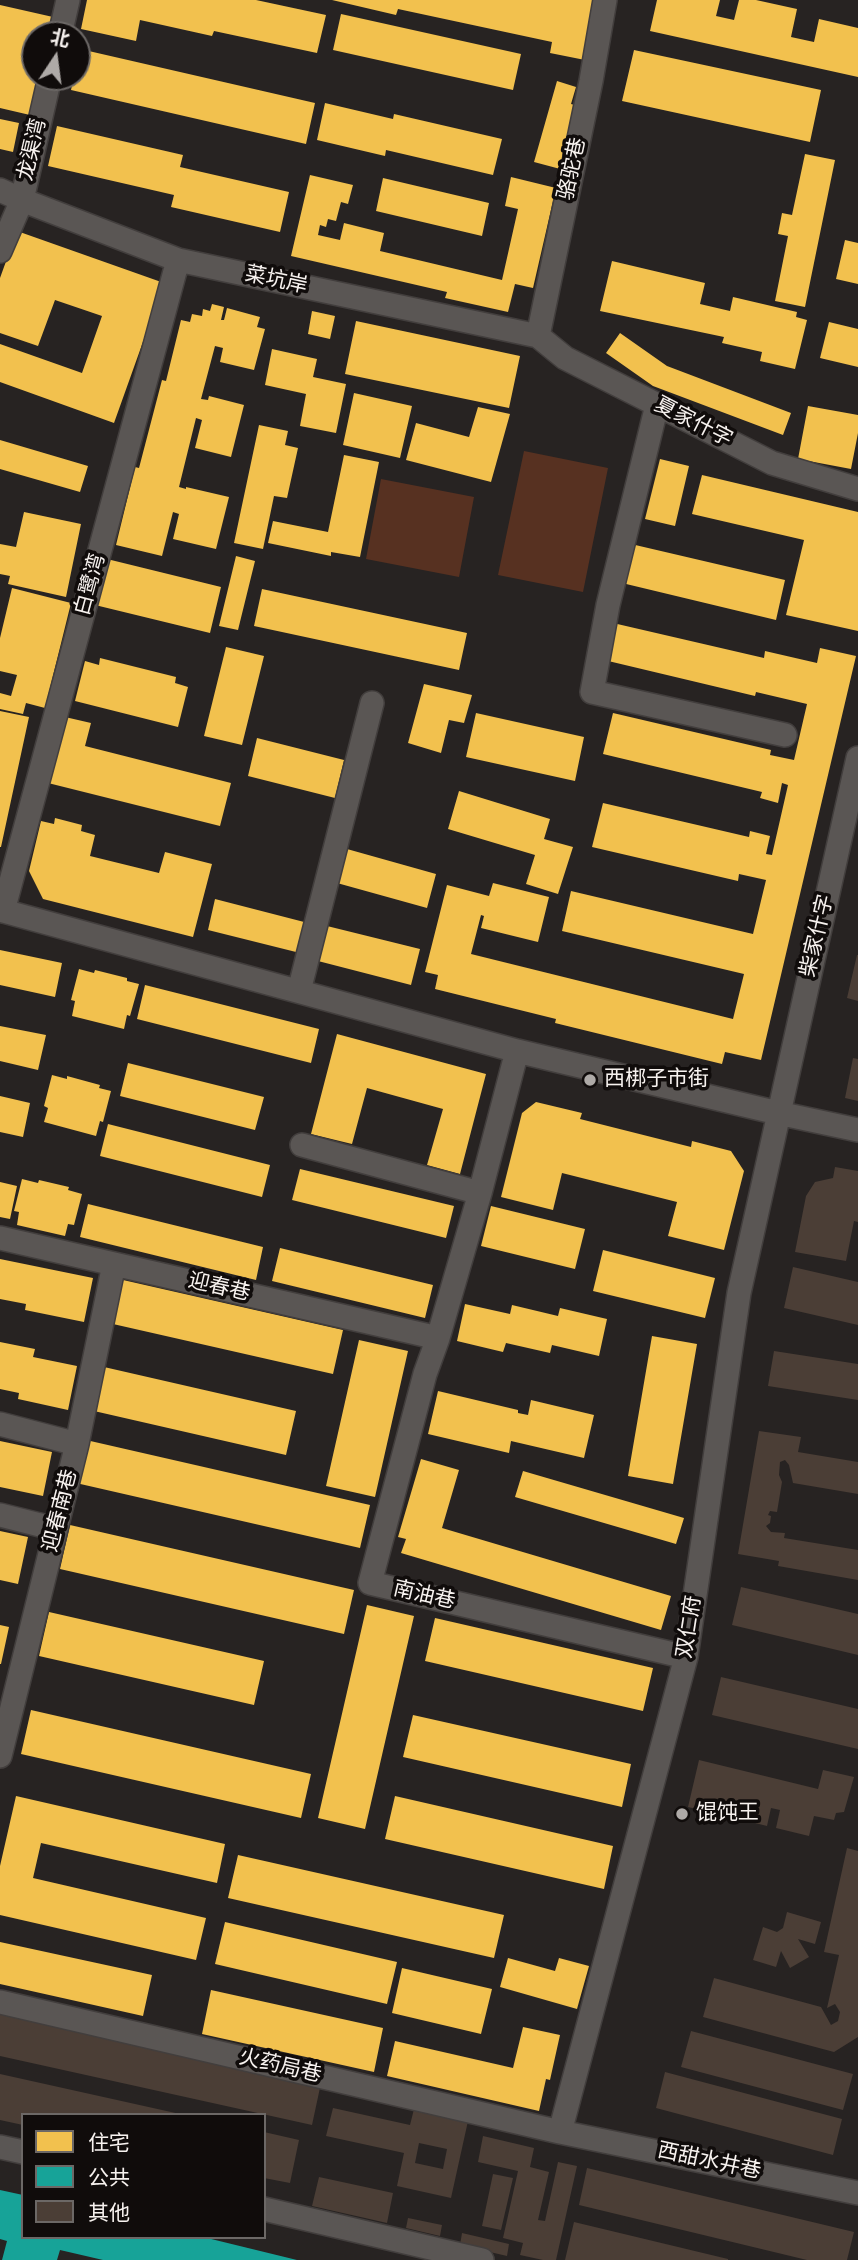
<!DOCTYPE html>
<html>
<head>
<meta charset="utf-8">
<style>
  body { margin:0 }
  #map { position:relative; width:858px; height:2260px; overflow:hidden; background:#272322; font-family:"Titillium Web","Noto Sans SC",sans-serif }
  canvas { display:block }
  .legend { position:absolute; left:21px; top:2113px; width:245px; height:126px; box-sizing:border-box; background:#100c0b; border:2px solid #6c6866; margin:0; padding:9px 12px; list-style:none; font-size:21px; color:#f7f2ef }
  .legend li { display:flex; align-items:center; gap:14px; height:35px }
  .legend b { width:35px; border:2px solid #6c6866 }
  .north { position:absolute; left:21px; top:21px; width:70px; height:70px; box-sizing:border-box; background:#100c0b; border:2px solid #6c6866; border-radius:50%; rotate:13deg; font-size:19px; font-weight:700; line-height:28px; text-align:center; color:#f7f2ef }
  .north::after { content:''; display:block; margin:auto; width:24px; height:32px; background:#aeaaa7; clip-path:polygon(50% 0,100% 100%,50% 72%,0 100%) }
</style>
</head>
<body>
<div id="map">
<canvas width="858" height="2260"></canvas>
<ul class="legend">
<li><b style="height:19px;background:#f2c14e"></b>住宅</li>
<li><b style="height:19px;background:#17a398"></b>公共</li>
<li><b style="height:19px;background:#4b3e36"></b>其他</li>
</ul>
<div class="north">北</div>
</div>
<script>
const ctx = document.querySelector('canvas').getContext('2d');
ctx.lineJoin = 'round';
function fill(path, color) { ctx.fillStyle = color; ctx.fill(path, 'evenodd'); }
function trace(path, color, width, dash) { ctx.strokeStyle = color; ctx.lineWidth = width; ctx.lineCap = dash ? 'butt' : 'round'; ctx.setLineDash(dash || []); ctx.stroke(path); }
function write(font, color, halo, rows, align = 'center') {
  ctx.font = font + ' "Titillium Web","Noto Sans SC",sans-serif'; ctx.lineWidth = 7; ctx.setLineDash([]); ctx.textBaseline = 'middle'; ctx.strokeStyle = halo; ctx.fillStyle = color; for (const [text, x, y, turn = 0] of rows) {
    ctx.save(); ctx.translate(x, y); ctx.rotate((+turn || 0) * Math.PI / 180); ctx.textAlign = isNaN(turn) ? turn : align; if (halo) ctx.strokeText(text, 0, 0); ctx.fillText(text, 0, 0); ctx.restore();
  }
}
const green = new Path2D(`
  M 524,451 L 608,468 L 583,592 L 498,575 Z
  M 381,479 L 474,497 L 459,577 L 366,559 Z`);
const homes = new Path2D(`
  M 87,0 L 256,0 L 326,15 L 317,53 L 214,31 L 212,36 L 140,20 L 136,41 L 81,29 Z
  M 332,0 L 598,0 L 585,60 L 550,53 L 552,42 L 398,9 L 396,15 Z
  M 657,0 L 720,0 L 716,16 L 734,20 L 739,0 L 756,0 L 797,9 L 791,37 L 814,42 L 819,19 L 858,28 L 858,77 L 650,31 Z
  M 0,5 L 53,17 L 49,35 L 35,35 L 35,77 L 39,77 L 30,115 L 0,108 Z
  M 341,14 L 521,54 L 513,90 L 333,50 Z
  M 80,49 L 315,103 L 306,144 L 71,90 L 74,77 L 77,77 L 77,63 Z
  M 634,50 L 821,90 L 810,142 L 622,101 Z
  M 557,81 L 576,87 L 571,104 L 582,107 L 564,170 L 534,162 Z
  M 325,103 L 393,119 L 394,114 L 502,139 L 493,175 L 386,150 L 385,156 L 317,140 Z
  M 0,119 L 19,123 L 13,152 L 0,149 Z
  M 57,126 L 183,155 L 180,167 L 289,192 L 280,232 L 171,207 L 174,195 L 48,166 Z
  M 805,154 L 835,160 L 805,307 L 775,301 L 788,236 L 778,234 L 782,213 L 792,215 Z
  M 310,175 L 353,185 L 348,204 L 341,202 L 336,221 L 328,219 L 326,227 L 320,225 L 318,235 L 340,240 L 344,223 L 384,233 L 380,251 L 502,280 L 518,209 L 505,206 L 511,177 L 556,188 L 533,288 L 515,284 L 508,312 L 445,298 L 447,292 L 291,256 Z
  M 383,178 L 489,203 L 482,236 L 376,211 Z
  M 17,231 L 164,283 L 114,423 L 0,382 L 0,344 L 82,373 L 102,316 L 55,300 L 38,346 L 0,333 L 0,278 Z
  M 845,240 L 858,243 L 858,284 L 836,279 Z
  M 612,261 L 705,283 L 700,304 L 730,311 L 733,297 L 797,312 L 796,317 L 807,320 L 795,369 L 760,361 L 762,352 L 722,343 L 724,337 L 600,311 Z
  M 212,304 L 224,307 L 221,320 L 224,320 L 227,308 L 260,317 L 257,327 L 265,329 L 254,370 L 220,362 L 223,348 L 215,346 L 201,399 L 208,400 L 209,396 L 244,405 L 231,457 L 195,448 L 202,420 L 196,418 L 179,487 L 186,489 L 186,487 L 229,497 L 216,549 L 173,539 L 179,514 L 173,512 L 162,556 L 116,545 L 135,467 L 139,468 L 162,380 L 166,381 L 181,320 L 190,322 L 192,314 L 202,316 L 203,309 L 210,311 Z
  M 312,311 L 335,316 L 330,339 L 308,334 Z
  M 356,321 L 520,356 L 509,408 L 345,374 Z
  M 829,322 L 858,329 L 858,367 L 820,358 Z
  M 620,333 L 667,366 L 791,413 L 783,435 L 653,386 L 606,353 Z
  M 272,349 L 317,359 L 313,377 L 346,384 L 336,433 L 300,426 L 306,394 L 265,385 Z
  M 354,393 L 412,406 L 400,458 L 343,445 Z
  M 808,406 L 858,415 L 858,433 L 851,469 L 798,459 Z
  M 478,407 L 510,414 L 491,482 L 406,460 L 416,423 L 469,437 Z
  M 259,425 L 288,431 L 285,445 L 298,448 L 287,498 L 274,496 L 263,549 L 234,543 Z
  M 0,440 L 88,466 L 80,492 L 0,469 Z
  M 344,455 L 379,462 L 360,557 L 331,552 L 331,556 L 268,543 L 273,521 L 328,532 Z
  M 660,459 L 689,466 L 675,526 L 645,519 Z
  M 702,475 L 858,512 L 858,631 L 786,615 L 804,540 L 692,514 Z
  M 24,512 L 81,524 L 66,597 L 8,584 L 10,576 L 0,574 L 0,544 L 16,547 Z
  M 631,544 L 785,580 L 776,620 L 622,583 Z
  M 236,556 L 255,561 L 238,630 L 219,626 Z
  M 107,559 L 221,587 L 210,633 L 95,605 Z
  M 12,588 L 71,603 L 45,708 L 26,703 L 23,714 L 0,709 L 0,693 L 11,696 L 17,675 L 0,671 L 0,638 Z
  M 262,589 L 467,633 L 459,670 L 254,626 Z
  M 613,623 L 764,658 L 765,651 L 817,663 L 820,648 L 856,656 L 761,1060 L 725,1052 L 722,1064 L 555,1023 L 556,1019 L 435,989 L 438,975 L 425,972 L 447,885 L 489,896 L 493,883 L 549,897 L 538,942 L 481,928 L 484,916 L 481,915 L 471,954 L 733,1019 L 744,974 L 562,931 L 571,891 L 753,934 L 766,880 L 739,874 L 738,881 L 592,847 L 603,803 L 749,837 L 750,831 L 770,836 L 766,854 L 772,855 L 788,785 L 782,783 L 778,803 L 760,798 L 762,792 L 603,754 L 613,713 L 771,750 L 770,755 L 794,760 L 807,704 L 756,692 L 755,696 L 604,660 Z
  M 226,647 L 264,656 L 242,745 L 204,736 Z
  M 100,658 L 176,677 L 175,683 L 188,687 L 178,727 L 75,701 L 85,661 L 99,665 Z
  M 424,684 L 472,695 L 464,723 L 449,720 L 441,753 L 408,743 Z
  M 0,711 L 29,717 L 1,847 L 0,847 Z
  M 476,713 L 584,737 L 575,781 L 466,757 Z
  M 65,717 L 91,723 L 85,746 L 231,783 L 220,826 L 48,783 Z
  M 257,738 L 344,760 L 335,798 L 248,776 Z
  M 459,791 L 550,819 L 544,839 L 573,847 L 558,894 L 526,884 L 535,855 L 448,829 Z
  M 55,818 L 82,825 L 81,831 L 95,835 L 90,856 L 159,873 L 165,852 L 212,864 L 193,937 L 43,899 L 29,871 L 41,821 L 54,824 Z
  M 347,849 L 436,874 L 427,908 L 337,883 Z
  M 215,899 L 308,923 L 300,953 L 208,930 Z
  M 327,926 L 420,949 L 411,985 L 318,961 Z
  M 0,950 L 62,963 L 55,997 L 0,985 Z
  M 79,969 L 94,973 L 95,970 L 127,978 L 127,981 L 139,984 L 130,1016 L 127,1015 L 124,1029 L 72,1016 L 75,1001 L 71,1000 Z
  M 145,985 L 319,1029 L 311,1063 L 137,1019 Z
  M 0,1026 L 46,1035 L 38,1070 L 0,1061 Z
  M 337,1034 L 486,1074 L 460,1174 L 427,1165 L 443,1109 L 367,1088 L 352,1144 L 311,1134 Z
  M 128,1063 L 264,1097 L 255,1130 L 120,1096 Z
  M 52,1075 L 67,1079 L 67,1076 L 100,1085 L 99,1088 L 111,1091 L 103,1122 L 100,1121 L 96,1136 L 44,1122 L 48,1108 L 44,1106 Z
  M 0,1096 L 30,1103 L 23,1137 L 0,1132 Z
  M 536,1102 L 582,1113 L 580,1119 L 691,1147 L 692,1141 L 731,1151 L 744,1171 L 724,1250 L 668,1236 L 677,1202 L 562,1173 L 553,1210 L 501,1197 L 522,1113 Z
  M 108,1124 L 270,1165 L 262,1197 L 100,1156 Z
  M 300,1169 L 454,1206 L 446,1238 L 292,1200 Z
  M 22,1179 L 38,1183 L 39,1180 L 69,1187 L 68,1190 L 82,1194 L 74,1225 L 68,1224 L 65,1236 L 17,1225 L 19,1212 L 14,1211 Z
  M 0,1182 L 17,1186 L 10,1219 L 0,1217 Z
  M 88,1204 L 263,1247 L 256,1280 L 80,1237 Z
  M 491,1206 L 585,1229 L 575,1269 L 481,1246 Z
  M 280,1248 L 433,1285 L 425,1318 L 272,1281 Z
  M 603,1250 L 715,1278 L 705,1318 L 593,1291 Z
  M 0,1259 L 93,1278 L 84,1322 L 25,1310 L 26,1304 L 0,1299 Z
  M 123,1280 L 343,1330 L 333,1374 L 113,1324 Z
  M 465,1304 L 510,1314 L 512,1305 L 558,1316 L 560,1308 L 607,1319 L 599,1356 L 552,1345 L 550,1353 L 506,1343 L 503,1352 L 457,1341 Z
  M 652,1336 L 697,1344 L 673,1484 L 628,1476 Z
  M 359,1340 L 408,1351 L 375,1497 L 326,1486 Z
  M 0,1342 L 35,1349 L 33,1357 L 77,1366 L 68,1410 L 18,1399 L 19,1393 L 0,1389 Z
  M 104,1367 L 296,1411 L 286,1455 L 94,1411 Z
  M 438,1391 L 518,1410 L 518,1413 L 528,1415 L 531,1400 L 594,1415 L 584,1458 L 511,1441 L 509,1453 L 428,1434 Z
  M 86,1440 L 370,1505 L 360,1548 L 76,1483 Z
  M 0,1441 L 52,1452 L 43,1496 L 0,1487 Z
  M 421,1459 L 459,1470 L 442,1528 L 671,1596 L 661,1630 L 401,1553 L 406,1539 L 398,1537 Z
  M 523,1471 L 684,1518 L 676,1544 L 515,1497 Z
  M 70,1525 L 354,1590 L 344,1634 L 60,1569 Z
  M 0,1531 L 28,1537 L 18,1584 L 0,1580 Z
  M 367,1605 L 414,1616 L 365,1829 L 318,1818 Z
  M 49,1612 L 264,1661 L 254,1705 L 39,1656 Z
  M 435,1618 L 653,1668 L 643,1711 L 425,1661 Z
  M 0,1625 L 9,1627 L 1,1664 L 0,1664 Z
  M 31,1710 L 311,1774 L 301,1818 L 21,1754 Z
  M 413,1715 L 631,1764 L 622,1807 L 403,1757 Z
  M 16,1796 L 225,1844 L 217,1883 L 41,1843 L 33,1878 L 206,1918 L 196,1960 L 0,1915 L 0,1866 Z
  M 395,1796 L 613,1846 L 604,1889 L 385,1839 Z
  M 238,1855 L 504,1915 L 494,1958 L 228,1898 Z
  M 225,1922 L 397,1962 L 387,2004 L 215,1964 Z
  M 0,1942 L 152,1975 L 143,2016 L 0,1984 Z
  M 508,1958 L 555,1971 L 559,1958 L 589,1966 L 577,2009 L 500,1987 Z
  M 402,1968 L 492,1989 L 481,2034 L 392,2013 Z
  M 211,1990 L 383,2028 L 374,2072 L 202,2034 Z
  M 523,2027 L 560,2035 L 550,2080 L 546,2079 L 539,2111 L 387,2076 L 395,2041 L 513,2068 Z`);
const public = new Path2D(`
  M 0,2190 L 23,2195 L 23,2237 L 203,2237 L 297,2260 L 103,2260 L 60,2250 L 57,2260 L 2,2260 L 7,2241 L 0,2239 Z`);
const building = new Path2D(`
  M 857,955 L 858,955 L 858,1001 L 847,998 Z
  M 853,1058 L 858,1059 L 858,1101 L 845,1098 Z
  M 835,1167 L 858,1171 L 858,1222 L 854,1221 L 846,1261 L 795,1252 L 806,1196 L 815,1182 L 833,1178 Z
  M 793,1267 L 858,1282 L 858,1325 L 784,1308 Z
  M 774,1351 L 858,1364 L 858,1400 L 768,1386 Z
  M 759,1431 L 801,1437 L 798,1452 L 858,1462 L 858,1494 L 793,1483 L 789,1465 L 785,1460 L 780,1462 L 779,1475 L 782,1482 L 777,1512 L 770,1511 L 768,1515 L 771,1516 L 770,1523 L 766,1526 L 771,1532 L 785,1533 L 784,1538 L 858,1550 L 858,1580 L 778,1566 L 779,1561 L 738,1554 Z
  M 741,1587 L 858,1614 L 858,1655 L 732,1625 Z
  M 721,1677 L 858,1709 L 858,1749 L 712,1715 Z
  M 699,1760 L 818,1789 L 823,1770 L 854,1777 L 844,1812 L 836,1813 L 834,1820 L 814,1816 L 809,1836 L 776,1828 L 780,1810 L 771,1808 L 767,1826 L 735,1818 L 739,1801 L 731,1799 L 727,1816 L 688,1807 Z
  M 847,1848 L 858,1851 L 858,2037 L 834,2052 L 703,2017 L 714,1978 L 821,2007 L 831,2025 L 838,2021 L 840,2012 L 835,2004 L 827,2008 L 839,1955 L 824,1952 Z
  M 787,1912 L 821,1922 L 815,1944 L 798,1939 L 809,1957 L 790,1968 L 781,1951 L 776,1967 L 753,1960 L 763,1927 L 777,1932 L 783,1928 Z
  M 0,2012 L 321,2083 L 312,2125 L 0,2056 Z
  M 691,2031 L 853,2074 L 843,2110 L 681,2067 Z
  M 665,2072 L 842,2119 L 833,2155 L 656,2108 Z
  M 0,2074 L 180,2114 L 180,2115 L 23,2115 L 23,2125 L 0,2120 Z
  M 333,2108 L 410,2125 L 414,2109 L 468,2121 L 451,2198 L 397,2186 L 404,2153 L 326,2136 ZM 419,2143 L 447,2149 L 443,2169 L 415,2163 Z
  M 264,2132 L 299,2140 L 290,2183 L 264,2178 Z
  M 483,2136 L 534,2148 L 530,2167 L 549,2172 L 538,2220 L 545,2221 L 558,2162 L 577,2166 L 556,2260 L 543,2260 L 520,2255 L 523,2243 L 503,2238 L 518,2171 L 478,2162 Z
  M 587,2168 L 854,2232 L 847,2260 L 807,2260 L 579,2205 Z
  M 493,2174 L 513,2178 L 501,2230 L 482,2226 Z
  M 319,2177 L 393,2193 L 387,2223 L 312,2206 Z
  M 408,2218 L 442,2225 L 440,2236 L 406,2228 Z
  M 574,2222 L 728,2259 L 728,2260 L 565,2260 Z
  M 462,2233 L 509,2244 L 507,2256 L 460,2245 Z`);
const minor = new Path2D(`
  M 60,35 L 68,0
  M 0,190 L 22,200 L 50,77
  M 0,251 L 22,200 L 178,260 L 538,336 L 565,358 L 772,463 L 858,489
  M 538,336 L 591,81 L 605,0
  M 657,405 L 608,605 L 592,692 L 785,735
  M 0,910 L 517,1051 L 778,1113 L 858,1130
  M 3,911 L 178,260
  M 299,991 L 372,703
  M 517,1051 L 480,1193 L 438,1338 L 425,1374 L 370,1583 L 686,1657
  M 302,1145 L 480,1193
  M 0,1238 L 438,1338
  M 0,1424 L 77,1444
  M 0,1515 L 56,1529
  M 0,1756 L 77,1444 L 114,1264
  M 0,2002 L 560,2132 L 858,2193
  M 560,2132 L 686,1657 L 739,1293 L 858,758
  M 0,2147 L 23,2152
  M 264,2209 L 482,2260`);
const markers = [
  [590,1080,7,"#aeaaa7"],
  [682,1814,7,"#aeaaa7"]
];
const streetNames = [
  ["龙渠湾",33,150,-77],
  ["骆驼巷",573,169,-78],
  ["菜坑岸",276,281,12],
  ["夏家什字",693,423,27],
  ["白鹭湾",91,585,-75],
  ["柴家什字",818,936,-77],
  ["迎春巷",219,1288,13],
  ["迎春南巷",61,1511,-76],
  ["南油巷",424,1596,13],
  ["双仁府",690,1627,-81],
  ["火药局巷",280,2067,13],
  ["西甜水井巷",709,2162,12]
];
const poiNames = [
  ["西梆子市街",604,1080],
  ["馄饨王",696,1814]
];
fill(green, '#573121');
fill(homes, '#f2c14e');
fill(public, '#17a398');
fill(building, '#4b3e36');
trace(minor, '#423e3d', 26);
trace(minor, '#5a5654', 23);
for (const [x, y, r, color] of markers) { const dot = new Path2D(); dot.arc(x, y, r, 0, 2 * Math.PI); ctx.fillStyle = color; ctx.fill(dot); trace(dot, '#100c0b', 2.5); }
write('21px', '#f7f2ef', '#100c0b', streetNames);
write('21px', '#f7f2ef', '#100c0b', poiNames, 'left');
</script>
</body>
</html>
